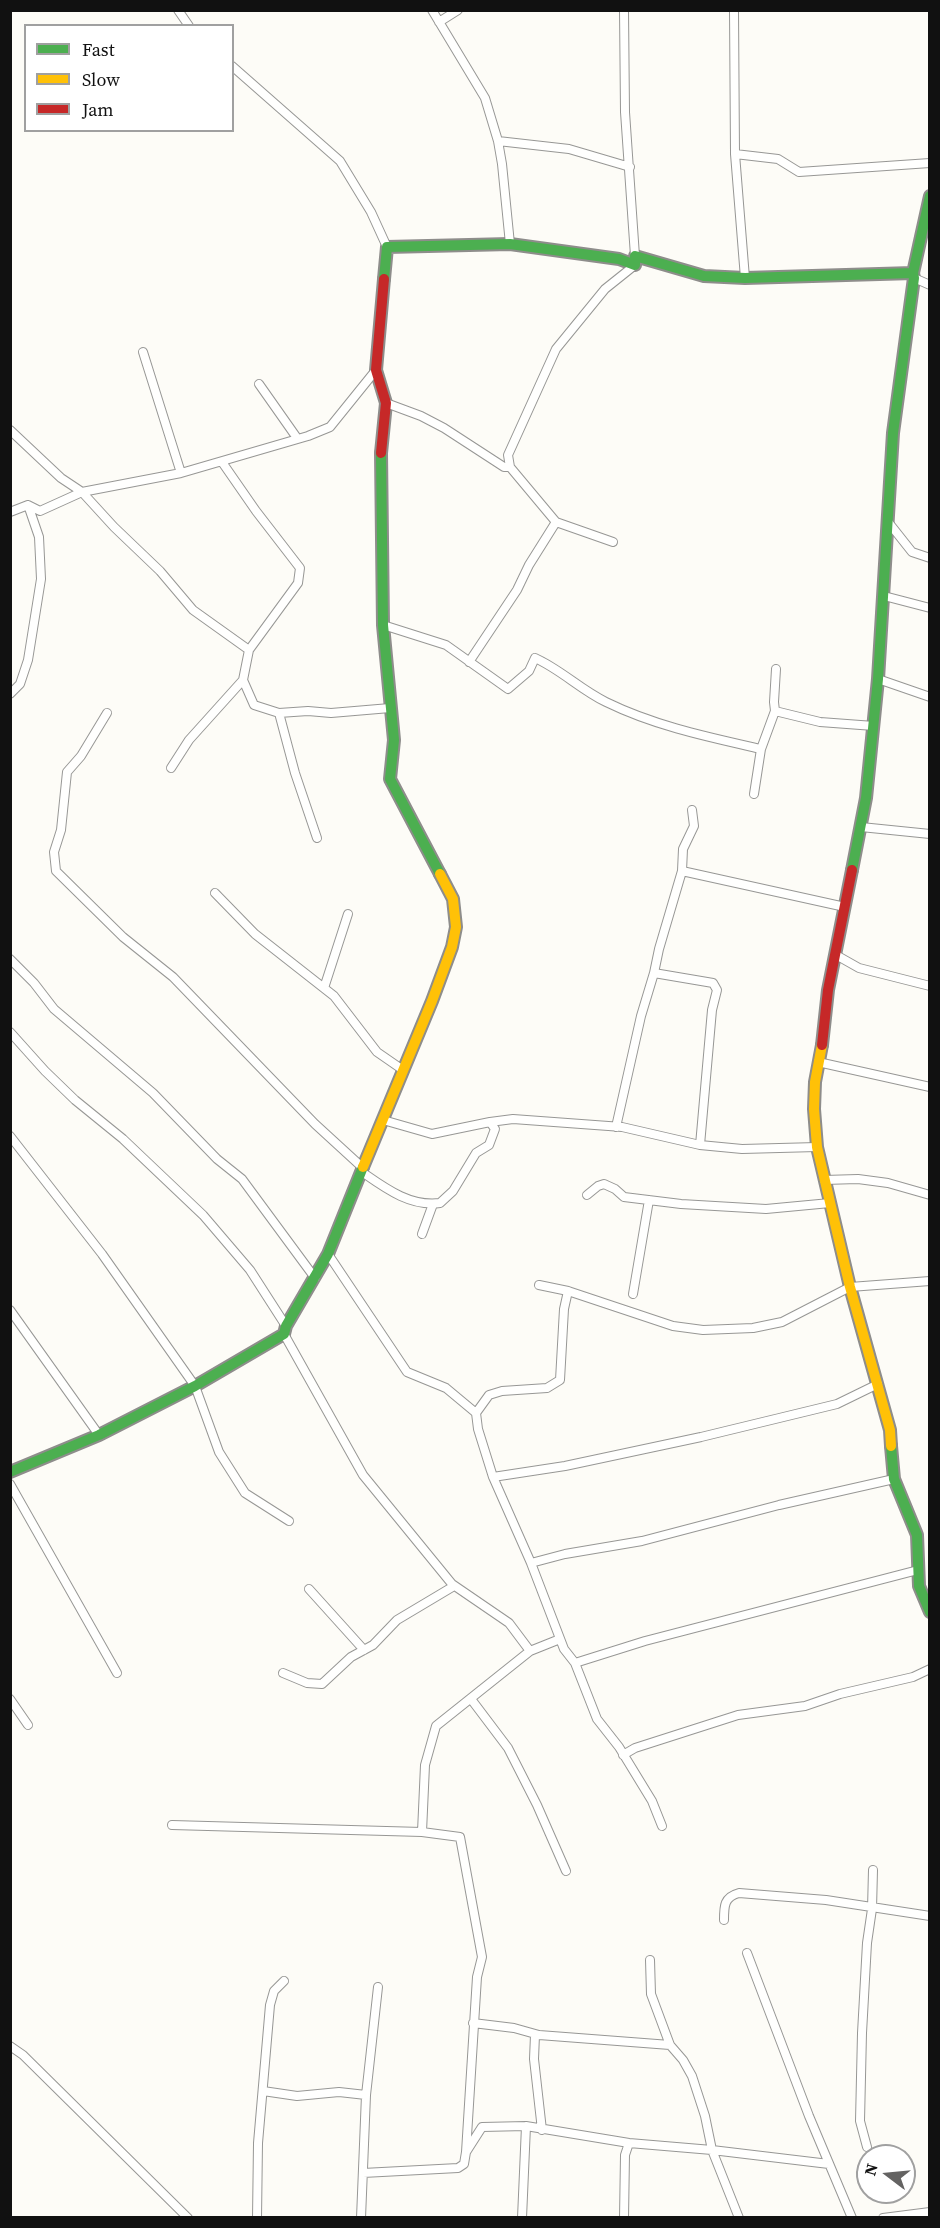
<!DOCTYPE html>
<html>
<head>
<meta charset="utf-8">
<style>
  body { margin:0 }
  #map { position:relative; width:940px; height:2228px; overflow:hidden; background:#fdfcf7; font-family:"Source Serif 4",serif }
  canvas { display:block }
  .frame { position:absolute; inset:0; border:12px solid #111; pointer-events:none }
  .legend { position:absolute; left:24px; top:24px; width:210px; height:108px; box-sizing:border-box; background:#fff; border:2px solid #a0a0a0; margin:0; padding:8px 10px; list-style:none; font-size:18px; color:#111 }
  .legend li { display:flex; align-items:center; gap:12px; height:30px }
  .legend b { width:30px; border:2px solid #a0a0a0 }
  .north { position:absolute; left:856px; top:2144px; width:60px; height:60px; box-sizing:border-box; background:#fff; border:2px solid #a0a0a0; border-radius:50%; rotate:286deg; font-size:16px; font-weight:700; line-height:24px; text-align:center; color:#111 }
  .north::after { content:''; display:block; margin:auto; width:21px; height:27px; background:#646362; clip-path:polygon(50% 0,100% 100%,50% 72%,0 100%) }
</style>
</head>
<body>
<div id="map">
<canvas width="940" height="2228"></canvas>
<div class="frame"></div>
<ul class="legend">
<li><b style="height:8px;background:#4caf50"></b>Fast</li>
<li><b style="height:8px;background:#ffc107"></b>Slow</li>
<li><b style="height:8px;background:#c62828"></b>Jam</li>
</ul>
<div class="north">N</div>
</div>
<script>
const ctx = document.querySelector('canvas').getContext('2d');
ctx.lineJoin = 'round';
function trace(path, color, width, dash) { ctx.strokeStyle = color; ctx.lineWidth = width; ctx.lineCap = dash ? 'butt' : 'round'; ctx.setLineDash(dash || []); ctx.stroke(path); }
const street = new Path2D(`
  M 178,10 L 189,26
  M 432,10 L 485,98 L 498,141 L 502,164 L 510,244
  M 624,10 L 625,112 L 635,256
  M 734,10 L 735,154 L 745,278
  M 439,22 L 458,10
  M 232,66 L 340,161 L 371,212 L 387,247
  M 498,141 L 569,149 L 630,167
  M 735,154 L 778,159 L 799,172 L 930,163
  M 914,278 L 930,285
  M 143,352 L 181,473
  M 259,384 L 297,438
  M 386,403 L 421,416 L 444,428 L 504,467 L 510,467 L 508,455 L 556,349 L 605,289 L 635,265
  M 10,430 L 61,478 L 82,492 L 114,527 L 160,571 L 193,610 L 249,650
  M 510,467 L 556,522 L 613,542
  M 10,512 L 28,505 L 40,511 L 82,492 L 181,473 L 308,436 L 330,427 L 376,370
  M 889,523 L 912,552 L 930,558
  M 884,596 L 930,608
  M 383,625 L 446,645 L 508,689 L 529,671 L 535,658 C 560,669 581,690 606,702 C 655,726 708,737 761,749
  M 469,662 L 517,590 L 529,565 L 556,522
  M 878,679 L 930,697
  M 243,680 L 254,705 L 279,713 L 308,711 L 331,713 L 390,708
  M 10,694 L 20,684 L 28,660 L 41,579 L 39,537 L 28,505
  M 775,711 L 820,722 L 874,726
  M 107,713 L 81,756 L 67,772 L 61,830 L 54,852 L 56,871 L 123,937 L 173,977 L 315,1124 L 363,1168
  M 279,713 L 295,773 L 317,838
  M 171,768 L 189,740 L 243,680 L 249,650 L 298,583 L 300,568 L 256,511 L 222,462
  M 754,794 L 761,749 L 775,711 L 774,702 L 776,669
  M 861,827 L 930,834
  M 682,871 L 845,907
  M 215,893 L 255,934 L 334,996 L 377,1052 L 403,1070
  M 836,955 L 859,968 L 930,986
  M 10,959 L 34,983 L 54,1009 L 153,1093 L 217,1159 L 242,1179 L 315,1278
  M 654,973 L 659,949 L 682,871 L 683,849 L 694,826 L 692,810
  M 324,988 L 348,914
  M 10,1032 L 45,1071 L 75,1100 L 123,1139 L 203,1215 L 250,1270 L 286,1326
  M 818,1062 L 930,1087
  M 383,1120 L 432,1134 L 490,1122
  M 616,1127 L 641,1016 L 654,973 L 713,983 L 717,990 L 712,1010 L 700,1145
  M 10,1136 L 102,1254 L 195,1386 L 219,1452 L 245,1493 L 289,1521
  M 362,1172 C 385,1188 410,1207 440,1203 L 453,1191 L 476,1153 L 489,1145 L 495,1129 L 490,1122 L 513,1119 L 622,1127 L 700,1145 L 742,1149 L 817,1147
  M 824,1180 L 858,1179 L 888,1183 L 930,1195
  M 587,1195 L 598,1186 L 604,1184 L 615,1189 L 624,1197 L 681,1204 L 766,1209 L 830,1203
  M 422,1234 L 433,1204
  M 328,1254 L 407,1372 L 446,1388 L 476,1413
  M 539,1285 L 568,1291 L 673,1326 L 703,1330 L 753,1328 L 782,1322 L 850,1287 L 930,1281
  M 568,1291 L 564,1309 L 560,1380 L 547,1388 L 502,1391 L 489,1395 L 476,1413 L 478,1429 L 493,1477 L 531,1563 L 564,1649 L 575,1663 L 597,1719 L 619,1747 L 652,1801 L 662,1826
  M 633,1294 L 649,1200
  M 10,1310 L 99,1435
  M 284,1334 L 363,1475 L 452,1584 L 509,1623 L 530,1651
  M 493,1477 L 565,1466 L 701,1437 L 837,1404 L 878,1384
  M 10,1484 L 117,1673
  M 531,1563 L 565,1554 L 642,1541 L 779,1505 L 894,1479
  M 309,1589 L 364,1650
  M 575,1663 L 645,1641 L 918,1570
  M 283,1673 L 307,1683 L 322,1684 L 351,1657 L 373,1645 L 397,1620 L 454,1586
  M 10,1699 L 28,1725
  M 471,1699 L 508,1748 L 537,1805 L 566,1871
  M 623,1755 L 635,1748 L 738,1715 L 805,1706 L 840,1694 L 913,1677 L 930,1669
  M 172,1825 L 422,1832 L 460,1837 L 482,1957 L 477,1977 L 466,2152
  M 422,1832 L 425,1765 L 436,1726 L 530,1651 L 560,1639
  M 724,1920 C 724,1906 724,1897 739,1893 L 826,1900 L 930,1916
  M 747,1953 L 809,2116 L 852,2218
  M 650,1960 L 651,1994 L 670,2045 L 683,2060 L 692,2076 L 705,2116 L 712,2150 L 739,2218
  M 473,2023 L 514,2028 L 539,2035 L 670,2045
  M 535,2035 L 534,2059 L 542,2130
  M 10,2046 L 23,2055 L 188,2218
  M 263,2091 L 297,2096 L 339,2092 L 366,2095
  M 867,2147 L 860,2121 L 862,2033 L 867,1943 L 872,1909 L 873,1870
  M 363,2173 L 458,2168 L 464,2164 L 466,2152 L 482,2127 L 526,2126 L 629,2143 L 712,2150 L 829,2164
  M 257,2218 L 258,2143 L 270,2005 L 274,1991 L 284,1981
  M 361,2218 L 366,2095 L 378,1987
  M 522,2218 L 526,2126
  M 624,2218 L 625,2155 L 629,2143
  M 883,2218 L 930,2212`);
const fast = new Path2D(`
  M 384,279 L 387,247 L 510,244 L 619,259 L 635,265 L 635,256 L 704,276 L 745,278 L 913,273
  M 381,453 L 383,625 L 394,740 L 390,779 L 440,874
  M 852,870 L 866,798 L 878,679 L 893,433 L 914,278 L 913,273 L 930,196
  M 891,1446 L 894,1479 L 917,1535 L 919,1586 L 930,1612
  M 10,1472 L 99,1435 L 195,1386 L 284,1334 L 286,1326 L 328,1254 L 363,1167`);
const slow = new Path2D(`
  M 822,1045 L 815,1082 L 814,1109 L 817,1147 L 850,1287 L 890,1430 L 891,1446
  M 363,1167 L 432,1001 L 452,947 L 456,927 L 453,899 L 440,874`);
const jam = new Path2D(`
  M 381,453 L 386,403 L 376,370 L 384,279
  M 822,1045 L 828,990 L 852,870`);
trace(street, '#979795', 10);
trace(fast, '#8e8d8b', 14);
trace(slow, '#8e8d8b', 14);
trace(jam, '#8e8d8b', 14);
trace(street, '#fffffe', 8);
trace(fast, '#4caf50', 10);
trace(slow, '#ffc107', 10);
trace(jam, '#c62828', 10);
</script>
</body>
</html>
